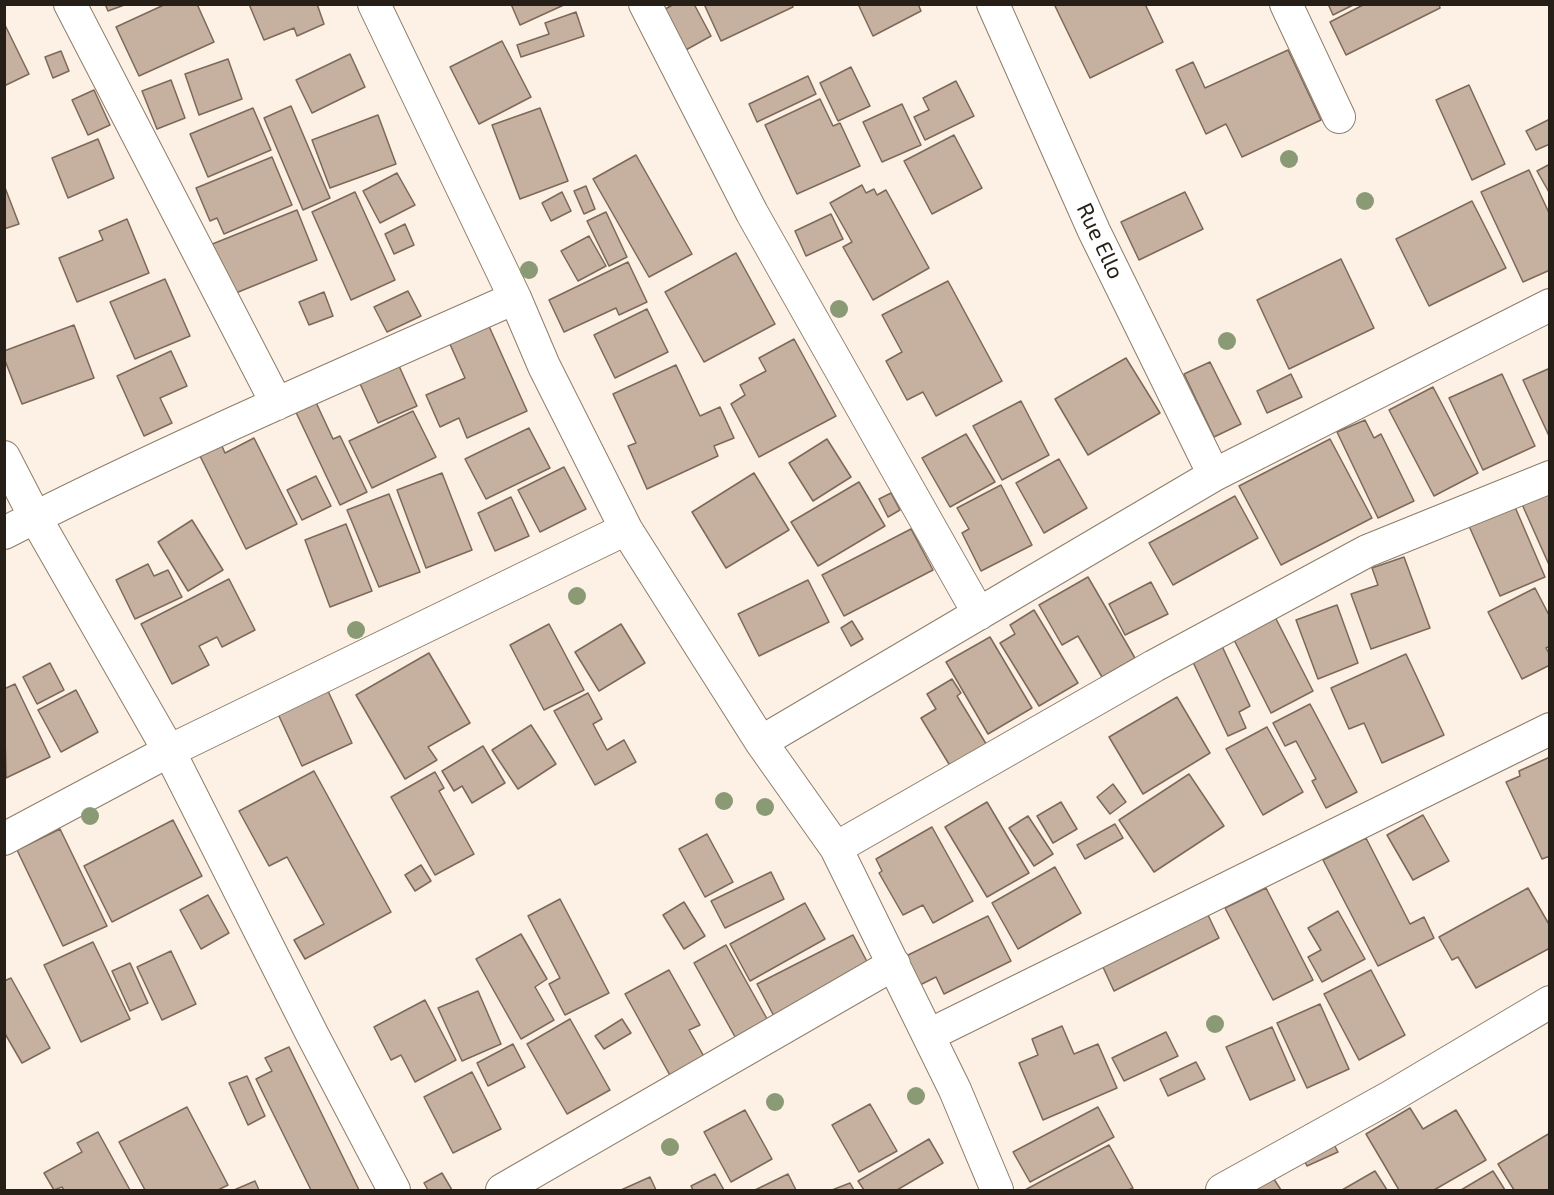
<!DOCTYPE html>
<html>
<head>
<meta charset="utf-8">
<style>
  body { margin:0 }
  #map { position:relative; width:1554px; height:1195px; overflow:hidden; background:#fcf1e4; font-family:"Exo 2",sans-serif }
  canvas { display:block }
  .frame { position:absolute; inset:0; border:6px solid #251f17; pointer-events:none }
</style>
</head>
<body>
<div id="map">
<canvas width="1554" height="1195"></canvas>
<div class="frame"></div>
</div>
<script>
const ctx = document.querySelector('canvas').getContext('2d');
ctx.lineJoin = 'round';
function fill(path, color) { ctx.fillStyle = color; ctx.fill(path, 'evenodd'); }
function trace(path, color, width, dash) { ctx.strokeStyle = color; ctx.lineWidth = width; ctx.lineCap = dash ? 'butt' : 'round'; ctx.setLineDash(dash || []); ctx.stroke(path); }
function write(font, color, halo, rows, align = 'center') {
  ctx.font = font + ' "Exo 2",sans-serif'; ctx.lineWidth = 4.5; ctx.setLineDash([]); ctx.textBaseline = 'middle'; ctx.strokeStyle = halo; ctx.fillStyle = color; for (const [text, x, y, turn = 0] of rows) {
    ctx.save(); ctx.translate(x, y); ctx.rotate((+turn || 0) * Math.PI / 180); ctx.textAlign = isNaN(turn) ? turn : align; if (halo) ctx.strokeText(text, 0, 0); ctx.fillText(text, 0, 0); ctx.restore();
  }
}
const building = new Path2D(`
  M 105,4 L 127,4 L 108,11 Z
  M 166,4 L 197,4 L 214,42 L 139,76 L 116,27 Z
  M 249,4 L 317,4 L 324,24 L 297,36 L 294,28 L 264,40 Z
  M 511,4 L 566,4 L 520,25 Z
  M 674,4 L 694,4 L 711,36 L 684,51 L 662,11 Z
  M 704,4 L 791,4 L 793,7 L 721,41 Z
  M 858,4 L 918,4 L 921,11 L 873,36 Z
  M 1054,4 L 1145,4 L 1163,42 L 1090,78 Z
  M 1328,4 L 1355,4 L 1333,15 Z
  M 1365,4 L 1439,4 L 1440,8 L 1346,55 L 1330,22 Z
  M 576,12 L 584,36 L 521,57 L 517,45 L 549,34 L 545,23 Z
  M 4,23 L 29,74 L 4,86 Z
  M 502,41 L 531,97 L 479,124 L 450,67 Z
  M 1288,50 L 1321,120 L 1242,157 L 1226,124 L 1206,134 L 1176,70 L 1193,62 L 1205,88 Z
  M 61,51 L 69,71 L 53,78 L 45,57 Z
  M 350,54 L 365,87 L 312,113 L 296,80 Z
  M 228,59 L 242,99 L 199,115 L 185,74 Z
  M 851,67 L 870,106 L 838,121 L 820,83 Z
  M 808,76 L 816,94 L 757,122 L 749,104 Z
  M 171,80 L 185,118 L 157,129 L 142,91 Z
  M 956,81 L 974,116 L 925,140 L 914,117 L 929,110 L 923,98 Z
  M 1469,85 L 1505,164 L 1472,180 L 1436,100 Z
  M 94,90 L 110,125 L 88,135 L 72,100 Z
  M 820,99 L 833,126 L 840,123 L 860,166 L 797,194 L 765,125 Z
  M 902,104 L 921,145 L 882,162 L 863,122 Z
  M 291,106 L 330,198 L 303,210 L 264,118 Z
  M 253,108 L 271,150 L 208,177 L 190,134 Z
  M 540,108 L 568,181 L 520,199 L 492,125 Z
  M 378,115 L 396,164 L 330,188 L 312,140 Z
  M 1550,119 L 1550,144 L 1536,150 L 1526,131 Z
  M 954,135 L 982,188 L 932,214 L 904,161 Z
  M 98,139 L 114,178 L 68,198 L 52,158 Z
  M 636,155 L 692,254 L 649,277 L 593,179 Z
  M 272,157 L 292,205 L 224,234 L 217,218 L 210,221 L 196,188 Z
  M 1550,164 L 1550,194 L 1537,171 Z
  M 1529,170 L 1550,215 L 1550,270 L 1523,282 L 1481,192 Z
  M 397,173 L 415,205 L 380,223 L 363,191 Z
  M 4,185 L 19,224 L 4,229 Z
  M 862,185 L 866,193 L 874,189 L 877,195 L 886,190 L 929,268 L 873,300 L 843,247 L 852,242 L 830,203 Z
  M 586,186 L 595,209 L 584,214 L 574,191 Z
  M 355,192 L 395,280 L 351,300 L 312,212 Z
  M 562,192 L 571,211 L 551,221 L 542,203 Z
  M 1185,192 L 1203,229 L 1139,260 L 1121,222 Z
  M 1472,201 L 1506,268 L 1429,306 L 1396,239 Z
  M 297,210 L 317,260 L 226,297 L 205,247 Z
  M 606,212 L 627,257 L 609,266 L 587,221 Z
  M 831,214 L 843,239 L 806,256 L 795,231 Z
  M 127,219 L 149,273 L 77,302 L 59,258 L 103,240 L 99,231 Z
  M 405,224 L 414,245 L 394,254 L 385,234 Z
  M 589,236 L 606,266 L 578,281 L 561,251 Z
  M 736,253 L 775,324 L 704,362 L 665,292 Z
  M 1341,259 L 1374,328 L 1289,369 L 1257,300 Z
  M 628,262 L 647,302 L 619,315 L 616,308 L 564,332 L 549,300 Z
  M 165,279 L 190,336 L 135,359 L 110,302 Z
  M 948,281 L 1002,381 L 936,416 L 923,392 L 907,400 L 886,361 L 902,352 L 882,315 Z
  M 408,291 L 421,316 L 387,332 L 374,307 Z
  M 324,292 L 333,316 L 309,325 L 299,302 Z
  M 647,309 L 668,352 L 615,378 L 594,335 Z
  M 488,324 L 527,411 L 467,438 L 459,418 L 440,427 L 426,395 L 465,378 L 449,342 Z
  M 74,325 L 94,378 L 22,404 L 4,358 L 4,351 Z
  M 794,339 L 836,416 L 759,457 L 731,404 L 745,395 L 740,385 L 766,371 L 759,358 Z
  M 171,351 L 187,386 L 160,398 L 172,423 L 144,436 L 117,376 Z
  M 395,357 L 417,406 L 378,423 L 356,375 Z
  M 1126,358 L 1160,413 L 1088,455 L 1055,399 Z
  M 1210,362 L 1241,424 L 1214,437 L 1184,374 Z
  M 676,365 L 700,416 L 720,407 L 734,438 L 714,446 L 718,456 L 647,489 L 628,446 L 636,443 L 613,394 Z
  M 1548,369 L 1550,372 L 1549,436 L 1523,380 Z
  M 1291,374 L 1302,397 L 1267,413 L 1257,391 Z
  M 1502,374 L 1535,446 L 1483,470 L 1449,398 Z
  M 1433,387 L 1478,473 L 1434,496 L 1389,410 Z
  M 313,396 L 333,439 L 340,436 L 367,492 L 340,505 L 293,406 Z
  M 1021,401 L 1049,455 L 1002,480 L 973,426 Z
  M 413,411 L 436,457 L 372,488 L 349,441 Z
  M 1365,420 L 1374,438 L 1381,434 L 1414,501 L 1378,518 L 1337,432 Z
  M 529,428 L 550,468 L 486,499 L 465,459 Z
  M 966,434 L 995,482 L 950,507 L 922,458 Z
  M 254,438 L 297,524 L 246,549 L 199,454 L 221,444 L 225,453 Z
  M 827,439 L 851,477 L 813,501 L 789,463 Z
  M 1330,439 L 1372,518 L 1281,565 L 1239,486 Z
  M 1059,459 L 1087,508 L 1044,533 L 1016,483 Z
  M 564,467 L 586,509 L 540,532 L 518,490 Z
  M 442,473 L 472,550 L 426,568 L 397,490 Z
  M 754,473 L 789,530 L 726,568 L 692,512 Z
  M 316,476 L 331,506 L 302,520 L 287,490 Z
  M 859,482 L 885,526 L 818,566 L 791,522 Z
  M 1001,485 L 1032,545 L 981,571 L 962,533 L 969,529 L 957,508 Z
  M 1550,489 L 1550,567 L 1521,502 Z
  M 891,493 L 900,510 L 888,517 L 879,499 Z
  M 389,494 L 420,572 L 379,587 L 347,510 Z
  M 1235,496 L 1258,538 L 1173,585 L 1149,543 Z
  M 511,497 L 529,536 L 495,551 L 478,513 Z
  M 1515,507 L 1545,577 L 1500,596 L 1469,526 Z
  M 192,520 L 223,570 L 188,591 L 158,542 Z
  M 346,524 L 372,591 L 330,607 L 305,540 Z
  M 911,529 L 933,570 L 844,616 L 822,575 Z
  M 1404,557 L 1430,628 L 1371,649 L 1351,594 L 1378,585 L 1372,568 Z
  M 148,564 L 154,576 L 168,570 L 182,597 L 135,619 L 116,580 Z
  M 1088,577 L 1135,658 L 1102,677 L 1078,636 L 1062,645 L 1039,605 Z
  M 229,579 L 255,630 L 222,647 L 217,637 L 199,646 L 209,665 L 172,684 L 141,624 Z
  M 808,580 L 829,622 L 759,656 L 738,614 Z
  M 1151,582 L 1168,614 L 1125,635 L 1109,604 Z
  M 1535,588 L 1550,617 L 1550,646 L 1546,648 L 1550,655 L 1550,665 L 1522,679 L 1488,612 Z
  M 1337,605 L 1358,663 L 1318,679 L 1296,620 Z
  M 1034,610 L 1078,683 L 1039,706 L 1000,643 L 1015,634 L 1010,625 Z
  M 1272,611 L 1313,691 L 1271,713 L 1230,632 Z
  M 852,621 L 863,639 L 851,646 L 841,628 Z
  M 549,624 L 584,690 L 544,710 L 510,645 Z
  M 621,624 L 645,663 L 599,691 L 575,652 Z
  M 990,637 L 1032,708 L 988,734 L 946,662 Z
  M 1221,644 L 1250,706 L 1239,712 L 1246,728 L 1228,736 L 1191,658 Z
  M 429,653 L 470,723 L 428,747 L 437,760 L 405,779 L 356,695 Z
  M 1406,654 L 1444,735 L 1382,763 L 1364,723 L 1349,729 L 1331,688 Z
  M 50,663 L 64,690 L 37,704 L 23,677 Z
  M 952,679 L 961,693 L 957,696 L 988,747 L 952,769 L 921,718 L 936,709 L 927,694 Z
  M 15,684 L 50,757 L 6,778 L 4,689 Z
  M 76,690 L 98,732 L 61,752 L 38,710 Z
  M 328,691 L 352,743 L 302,766 L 278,714 Z
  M 588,693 L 602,719 L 593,724 L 607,750 L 624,740 L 636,762 L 595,785 L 554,711 Z
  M 1177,697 L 1210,753 L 1143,794 L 1109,737 Z
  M 1310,704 L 1357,792 L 1326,808 L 1312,781 L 1316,779 L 1296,741 L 1285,746 L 1273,723 Z
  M 531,725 L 556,764 L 518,789 L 492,750 Z
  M 1267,727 L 1303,792 L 1263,815 L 1226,749 Z
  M 483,746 L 505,783 L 472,803 L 462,786 L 454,791 L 442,771 Z
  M 1550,757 L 1550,856 L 1542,859 L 1506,782 L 1520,776 L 1519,771 Z
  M 314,771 L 391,912 L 305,959 L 294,940 L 324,924 L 287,857 L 269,866 L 239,811 Z
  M 435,772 L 444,788 L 439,791 L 474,854 L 435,875 L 391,797 Z
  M 1189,774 L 1224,826 L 1154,872 L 1119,820 Z
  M 1113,784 L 1126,802 L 1110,814 L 1097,797 Z
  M 987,802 L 1029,873 L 987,897 L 945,827 Z
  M 1061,802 L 1077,829 L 1053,843 L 1037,816 Z
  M 1423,815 L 1449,861 L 1413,880 L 1387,835 Z
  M 1028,816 L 1053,854 L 1034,866 L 1009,828 Z
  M 173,820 L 202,876 L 112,922 L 84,866 Z
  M 1115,824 L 1123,838 L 1085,859 L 1077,845 Z
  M 932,827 L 973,901 L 933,923 L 923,905 L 903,915 L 879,873 L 882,871 L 876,859 Z
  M 60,829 L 107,926 L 63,946 L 17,850 Z
  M 707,834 L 733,882 L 705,897 L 679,849 Z
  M 1366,838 L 1410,924 L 1424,917 L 1434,938 L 1378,966 L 1323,860 Z
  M 421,865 L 431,881 L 415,891 L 405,875 Z
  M 1055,867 L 1081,913 L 1018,949 L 992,903 Z
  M 771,872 L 784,899 L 725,928 L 711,901 Z
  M 1266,888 L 1313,980 L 1273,1000 L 1225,908 Z
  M 1528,888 L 1550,926 L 1550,948 L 1476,988 L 1458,957 L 1452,960 L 1439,937 Z
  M 208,895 L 229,933 L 201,949 L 180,910 Z
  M 560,899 L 609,993 L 565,1015 L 549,984 L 560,978 L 528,916 Z
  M 684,902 L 705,936 L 684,949 L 663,915 Z
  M 805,903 L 825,939 L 750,981 L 730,944 Z
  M 1338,911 L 1365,959 L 1322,982 L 1308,957 L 1321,950 L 1308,928 Z
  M 1207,913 L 1219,938 L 1114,991 L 1102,965 Z
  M 988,916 L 1011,961 L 944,994 L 936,977 L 920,985 L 906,956 Z
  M 521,934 L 547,979 L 535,987 L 554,1020 L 521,1039 L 476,959 Z
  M 853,935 L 872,971 L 776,1020 L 757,984 Z
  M 93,942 L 130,1019 L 81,1042 L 44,965 Z
  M 726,945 L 771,1026 L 739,1044 L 694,963 Z
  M 171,951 L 196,1004 L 162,1020 L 137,967 Z
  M 130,963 L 148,1003 L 130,1011 L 112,971 Z
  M 669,970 L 700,1025 L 689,1030 L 706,1060 L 672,1079 L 625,994 Z
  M 1371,970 L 1405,1035 L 1359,1060 L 1324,994 Z
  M 11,978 L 50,1048 L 22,1063 L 4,1032 L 4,981 Z
  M 478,991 L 501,1044 L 462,1061 L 438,1008 Z
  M 425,1000 L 456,1060 L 415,1082 L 401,1055 L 391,1060 L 374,1027 Z
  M 1320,1004 L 1349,1069 L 1307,1088 L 1277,1023 Z
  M 570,1019 L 610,1090 L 567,1114 L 527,1044 Z
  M 622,1019 L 631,1033 L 604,1049 L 595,1036 Z
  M 1062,1026 L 1074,1054 L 1098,1044 L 1117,1088 L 1043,1120 L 1019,1063 L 1038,1055 L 1032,1039 Z
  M 1272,1027 L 1295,1080 L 1250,1100 L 1226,1047 Z
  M 1166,1032 L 1178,1056 L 1124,1081 L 1112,1058 Z
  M 513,1044 L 525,1067 L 488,1086 L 477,1063 Z
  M 289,1047 L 359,1190 L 311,1190 L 256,1079 L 272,1071 L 265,1058 Z
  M 1196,1062 L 1205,1079 L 1168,1096 L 1160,1079 Z
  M 472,1072 L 501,1129 L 453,1153 L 424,1097 Z
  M 247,1076 L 265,1116 L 248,1125 L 229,1083 Z
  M 870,1104 L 897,1151 L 859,1172 L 832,1125 Z
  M 187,1107 L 228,1185 L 218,1190 L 145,1190 L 119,1142 Z
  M 1098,1107 L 1114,1137 L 1030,1182 L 1013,1152 Z
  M 1410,1108 L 1423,1129 L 1456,1110 L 1486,1160 L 1434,1190 L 1399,1190 L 1366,1134 Z
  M 745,1110 L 772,1159 L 731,1182 L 704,1132 Z
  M 98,1132 L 130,1190 L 64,1190 L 62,1187 L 54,1190 L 44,1173 L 82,1152 L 77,1143 Z
  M 1550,1133 L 1550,1190 L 1514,1190 L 1498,1164 Z
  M 1330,1137 L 1338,1152 L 1307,1166 L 1300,1152 Z
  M 929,1139 L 943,1163 L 897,1190 L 864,1190 L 858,1181 Z
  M 1109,1145 L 1133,1188 L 1128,1190 L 1025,1190 Z
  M 1375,1171 L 1387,1190 L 1342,1190 Z
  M 1493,1171 L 1505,1190 L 1461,1190 Z
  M 442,1173 L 452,1190 L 428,1190 L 424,1183 Z
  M 1270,1173 L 1281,1190 L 1241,1190 Z
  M 715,1174 L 724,1190 L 693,1190 L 691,1186 Z
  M 788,1174 L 796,1190 L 755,1190 Z
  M 650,1177 L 656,1190 L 621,1190 Z
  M 255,1181 L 259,1190 L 234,1190 Z
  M 850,1183 L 854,1190 L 832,1190 Z`);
const street = new Path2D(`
  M 70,4 L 277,404
  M 374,4 L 515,298 L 544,366 L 626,529 L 761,742 L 836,848 L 955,1090 L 997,1190
  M 645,4 L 752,213 L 979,614
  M 993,4 L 1094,231 L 1214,475
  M 1286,4 L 1339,117
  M 4,457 L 35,517 L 169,751 L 312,1034 L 394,1190
  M 4,533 C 171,448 344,374 515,298
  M 761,742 L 1214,475 L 1550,305
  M 4,839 L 169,751 L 626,529
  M 836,848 L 1154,666 L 1367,551 L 1550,477
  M 929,1035 L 1550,729
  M 502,1190 L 894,964
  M 1222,1190 L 1390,1097 L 1550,1002`);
const trees = [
  [1289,159],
  [1365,201],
  [529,270],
  [839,309],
  [1227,341],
  [577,596],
  [356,630],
  [724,801],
  [765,807],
  [90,816],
  [1215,1024],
  [916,1096],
  [775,1102],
  [670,1147]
];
const streetNames = [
  ["Rue Ello",1100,241,65]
];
fill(building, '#c6b09f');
trace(building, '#7d6959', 1.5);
trace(street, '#8d7d69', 34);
trace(street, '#fff', 32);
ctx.fillStyle = '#8a9a74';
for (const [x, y] of trees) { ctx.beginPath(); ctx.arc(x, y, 9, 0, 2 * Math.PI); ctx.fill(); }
write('22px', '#251f17', '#fff', streetNames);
</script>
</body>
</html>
